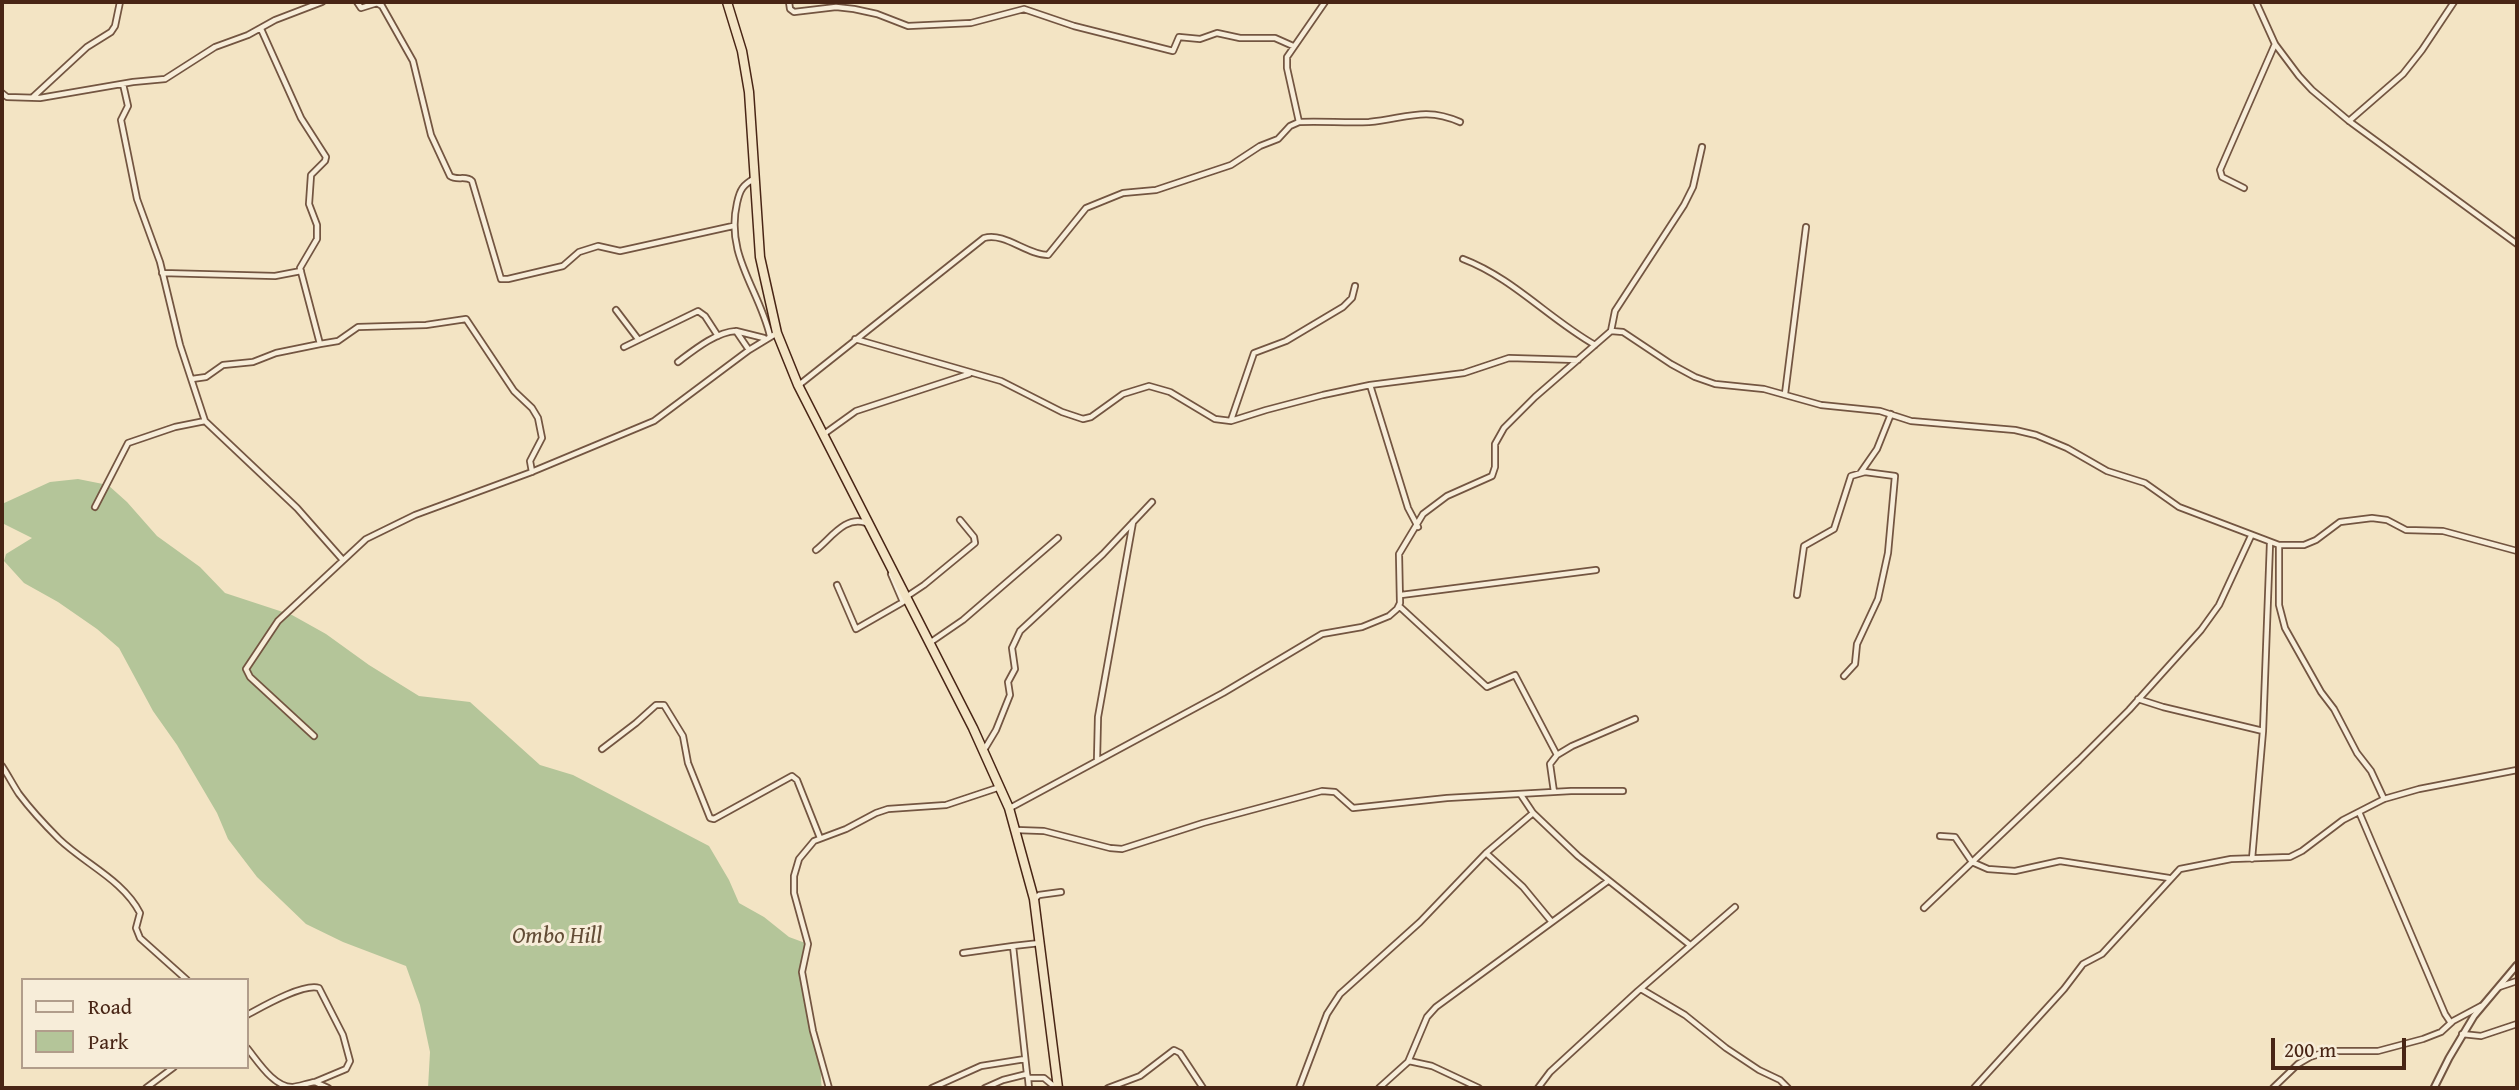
<!DOCTYPE html>
<html>
<head>
<meta charset="utf-8">
<style>
  body { margin:0 }
  #map { position:relative; width:2519px; height:1090px; overflow:hidden; background:#f3e4c4; font-family:"Gentium Book Plus",serif }
  canvas { display:block }
  .frame { position:absolute; inset:0; border:4px solid #482515; pointer-events:none }
  .legend { position:absolute; left:21px; top:978px; width:228px; height:91px; box-sizing:border-box; background:#f7edd9; border:2px solid #b19d8b; margin:0; padding:9px 12px; list-style:none; font-size:21px; color:#482515 }
  .legend li { display:flex; align-items:center; gap:14px; height:35px }
  .legend b { width:35px; border:2px solid #b19d8b }
  .scale { position:absolute; left:2271px; top:1038px; width:135px; height:32px; box-sizing:border-box; border:4px solid #482515; border-top:0; padding-left:9px; font-size:21px; line-height:24px; white-space:nowrap; color:#482515; -webkit-text-stroke:5px #f7edd9; paint-order:stroke }
</style>
</head>
<body>
<div id="map">
<canvas width="2519" height="1090"></canvas>
<div class="frame"></div>
<ul class="legend">
<li><b style="height:9px;background:#f7edd9"></b>Road</li>
<li><b style="height:19px;background:#b4c599"></b>Park</li>
</ul>
<div class="scale">200 m</div>
</div>
<script>
const ctx = document.querySelector('canvas').getContext('2d');
ctx.lineJoin = 'round';
function fill(path, color) { ctx.fillStyle = color; ctx.fill(path, 'evenodd'); }
function trace(path, color, width, dash) { ctx.strokeStyle = color; ctx.lineWidth = width; ctx.lineCap = dash ? 'butt' : 'round'; ctx.setLineDash(dash || []); ctx.stroke(path); }
function write(font, color, halo, rows, align = 'center') {
  ctx.font = font + ' "Gentium Book Plus",serif'; ctx.lineWidth = 6; ctx.setLineDash([]); ctx.textBaseline = 'middle'; ctx.strokeStyle = halo; ctx.fillStyle = color; for (const [text, x, y, turn = 0] of rows) {
    ctx.save(); ctx.translate(x, y); ctx.rotate((+turn || 0) * Math.PI / 180); ctx.textAlign = isNaN(turn) ? turn : align; if (halo) ctx.strokeText(text, 0, 0); ctx.fillText(text, 0, 0); ctx.restore();
  }
}
const green = new Path2D(`
  M 78,479 L 108,485 L 127,502 L 157,536 L 200,567 L 225,593 L 292,615 L 326,634 L 369,665 L 419,696 L 470,702 L 540,765 L 573,775 L 709,846 L 729,880 L 739,903 L 764,917 L 789,937 L 808,944 C 800,982 812,1017 819,1055 C 822,1066 820,1077 822,1088 L 428,1088 L 430,1052 L 420,1005 L 406,966 L 343,942 L 306,924 L 257,877 L 228,839 L 217,813 L 177,745 L 153,711 L 119,648 L 97,629 L 58,602 L 24,583 L 4,561 L 6,554 L 32,538 L 2,523 L 2,504 L 50,482 Z`);
const minor = new Path2D(`
  M 357,2 L 361,8 L 377,3 L 382,6 L 413,61 L 431,135 L 450,176 C 457,181 466,175 472,181 L 501,279 L 508,279 L 563,266 L 579,252 L 598,246 L 620,251 L 733,226
  M 789,2 L 790,9 L 794,12 L 836,7 L 854,9 L 877,14 L 908,26 L 971,23 L 1024,9 L 1074,26 L 1173,51 L 1179,37 L 1200,39 L 1217,33 L 1240,38 L 1275,38 L 1293,46
  M 2256,2 L 2275,44 L 2299,76 L 2312,90 L 2349,121 L 2517,244
  M 123,84 L 128,106 L 121,120 L 137,199 L 160,262 L 180,345 L 205,421
  M 2,93 L 7,97 L 40,98 L 133,82 L 165,79 L 215,47 L 248,35 L 275,20 L 322,2
  M 33,97 L 87,47 L 111,32 L 115,26 L 120,2
  M 2349,121 L 2403,74 L 2422,50 L 2454,2
  M 1299,122 L 1287,68 L 1287,57 L 1325,2
  M 755,178 C 743,185 740,189 737,203 C 725,255 759,289 770,336
  M 2244,188 L 2222,177 L 2220,170 L 2275,44
  M 1463,259 C 1513,278 1549,319 1595,345
  M 162,273 L 275,276 L 301,271
  M 616,310 L 638,339
  M 736,331 L 764,338
  M 1611,331 L 1615,311 L 1684,205 L 1693,187 L 1702,147
  M 855,339 L 1001,381 L 1062,412 L 1083,419 L 1091,417 L 1123,394 L 1149,386 L 1170,392 L 1215,419 L 1231,421 L 1266,410 L 1323,395 L 1370,385 L 1464,373 L 1509,358 L 1578,360
  M 320,344 L 338,341 L 358,327 L 426,325 L 466,319 L 514,391 L 532,408 L 538,418 L 542,438 L 530,461 L 532,472
  M 624,347 L 698,311 L 705,316 L 718,336
  M 678,362 C 694,350 716,332 736,331 L 749,350
  M 192,379 L 206,377 L 223,365 L 253,362 L 276,353 L 320,344 L 300,268 L 317,239 L 317,225 L 309,204 L 311,175 L 325,161 L 326,157 L 301,118 L 261,29
  M 799,385 L 984,238 C 1005,232 1027,255 1048,255 L 1086,208 L 1123,193 L 1156,190 L 1231,165 L 1260,146 L 1278,139 L 1290,126 L 1299,122 C 1322,121 1346,123 1369,122 C 1405,119 1424,106 1460,122
  M 1370,385 L 1408,508 L 1418,527
  M 1785,394 L 1806,227
  M 1231,420 L 1254,353 L 1286,341 L 1343,307 L 1352,298 L 1355,286
  M 824,434 L 856,411 L 969,374
  M 1861,472 L 1877,449 L 1891,414
  M 95,507 L 128,443 L 175,427 L 205,421 L 297,508 L 342,559
  M 2279,545 L 2279,605 L 2285,628 L 2321,692 L 2334,709 L 2357,753 L 2371,771 L 2384,799
  M 816,550 C 831,538 846,515 866,523
  M 837,585 L 856,629 L 903,602 L 891,574
  M 1401,595 L 1596,570
  M 1797,595 L 1804,546 L 1834,529 L 1851,476 L 1865,472 L 1895,476 L 1888,553 L 1878,599 L 1857,644 L 1855,664 L 1844,676
  M 906,597 L 924,585 L 975,543 L 974,537 L 960,520
  M 1399,606 L 1487,687 L 1515,675 L 1557,755 L 1550,764 L 1554,792
  M 931,642 L 963,620 L 1058,538
  M 2138,699 L 2163,707 L 2263,731 L 2252,859
  M 2263,731 L 2270,543
  M 314,736 L 250,677 L 246,669 L 278,621 L 366,539 L 415,515 L 529,473 L 654,421 L 749,350 L 777,333
  M 602,749 L 636,723 L 656,705 L 664,705 L 683,736 L 688,763 L 710,818 L 714,819 L 792,776 L 797,780 L 820,838
  M 984,750 L 996,730 L 1010,695 L 1008,682 L 1015,669 L 1012,648 L 1020,631 L 1103,554 L 1152,502
  M 1557,755 L 1572,746 L 1635,719
  M 1097,760 L 1098,717 L 1133,522
  M 2,766 C 8,775 13,785 19,794 C 31,810 45,825 59,839 C 85,864 123,880 140,913 L 136,928 L 140,938 L 187,980
  M 1521,795 L 1533,813 L 1578,856 L 1690,945
  M 1010,808 L 1223,693 L 1322,634 L 1362,627 L 1389,616 L 1397,609 L 1400,603 L 1399,554 L 1423,514 L 1447,496 L 1492,476 L 1495,467 L 1495,444 L 1504,428 L 1535,397 L 1611,331 L 1623,332 L 1671,364 L 1695,377 L 1715,384 L 1764,389 L 1821,405 L 1880,411 L 1911,421 L 2015,430 L 2036,435 L 2067,448 L 2107,471 L 2145,483 L 2179,507 L 2279,545 L 2304,545 L 2316,540 L 2340,522 L 2372,518 L 2387,520 L 2406,530 L 2443,531 L 2517,551
  M 2359,812 L 2445,1014 L 2451,1023
  M 1533,813 L 1486,853 L 1523,887 L 1551,921
  M 1016,830 L 1044,831 L 1110,848 L 1122,849 L 1203,823 L 1322,791 L 1335,792 L 1353,808 L 1447,798 L 1571,791 L 1623,791
  M 1940,836 L 1955,837 L 1972,862 L 1988,869 L 2015,871 L 2060,861 L 2169,878
  M 1035,899 L 1039,895 L 1061,892
  M 1924,908 L 2079,760 L 2129,710 L 2201,630 L 2219,605 L 2251,536
  M 1013,946 L 1040,943
  M 963,953 L 1013,946 L 1027,1074
  M 2499,987 L 2517,981
  M 1641,989 L 1685,1015 L 1726,1048 L 1759,1070 L 1780,1080 L 1788,1088
  M 247,1015 C 262,1007 303,983 319,988 L 343,1035 L 350,1061 L 346,1069 L 315,1082 L 328,1088
  M 2462,1034 L 2481,1036 L 2517,1024
  M 247,1048 C 257,1060 274,1088 293,1087 C 300,1086 308,1083 315,1082
  M 1408,1062 L 1427,1017 L 1436,1007 L 1608,881
  M 1028,1078 L 1029,1088
  M 146,1088 L 174,1067
  M 829,1088 L 813,1031 L 802,972 L 808,944 L 794,893 L 794,876 L 799,859 L 814,841 L 846,829 L 876,813 L 888,809 L 946,805 L 1000,787
  M 932,1088 L 981,1066 L 1025,1059
  M 985,1088 L 1003,1080 L 1027,1074 L 1028,1078 L 1044,1078 L 1056,1088
  M 1108,1088 L 1140,1076 L 1174,1050 L 1180,1053 L 1203,1088
  M 1299,1088 L 1327,1014 L 1340,994 L 1420,922 L 1486,853
  M 1379,1088 L 1409,1061 L 1432,1066 L 1479,1088
  M 1538,1088 L 1550,1072 L 1638,991 L 1735,907
  M 1974,1088 L 2064,989 L 2083,964 L 2102,954 L 2180,869 L 2231,859 L 2290,857 L 2302,851 L 2343,820 L 2384,799 L 2419,789 L 2517,770
  M 2273,1088 L 2298,1064 L 2310,1057 L 2329,1051 L 2378,1051 L 2423,1039 L 2441,1032 L 2453,1021 L 2481,1006`);
const tertiary = new Path2D(`
  M 2434,1088 L 2449,1058 L 2474,1016 L 2517,965`);
const trunk = new Path2D(`
  M 727,2 L 742,51 L 749,92 L 760,257 L 777,333 L 798,385 L 973,728 L 1009,808 L 1034,899 L 1058,1088`);
const parkNames = [
  ["Ombo Hill",557,937]
];
fill(green, '#b4c599');
trace(minor, '#735541', 8);
trace(tertiary, '#735541', 9);
trace(trunk, '#482515', 11);
trace(minor, '#f7edd9', 4.5);
trace(tertiary, '#f7edd9', 5);
trace(trunk, '#f3e4c4', 8);
write('italic 24px', '#634d36', '#f7edd9', parkNames);
</script>
</body>
</html>
